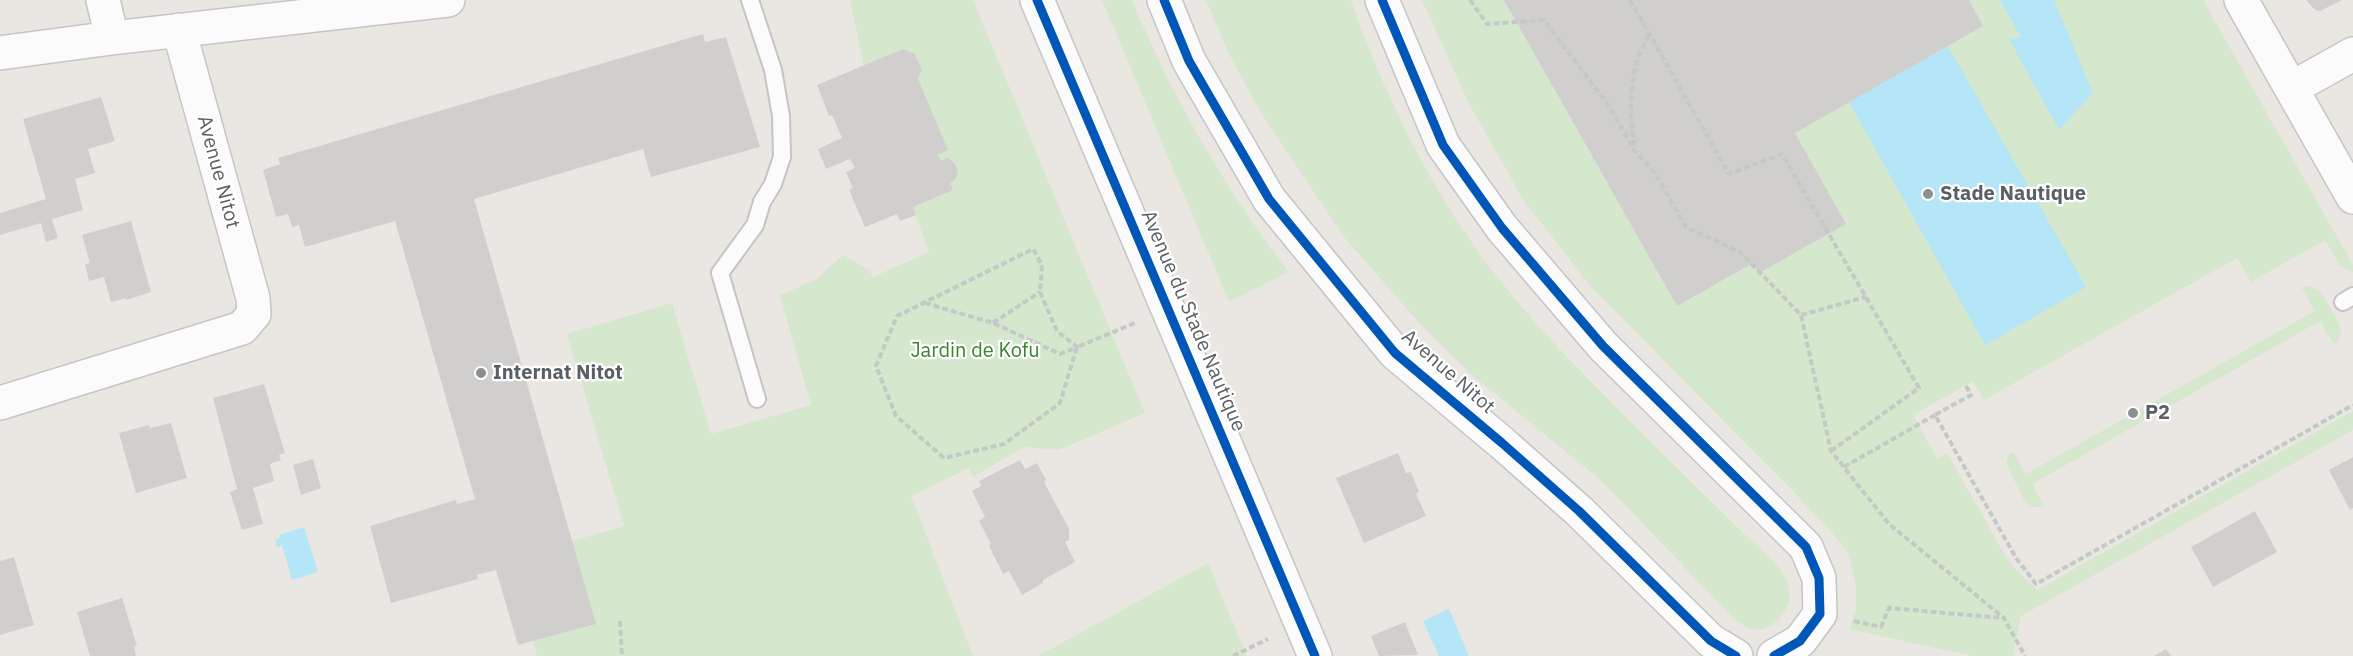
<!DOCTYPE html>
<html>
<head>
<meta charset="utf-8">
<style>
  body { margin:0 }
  canvas { display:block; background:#eae7e3 }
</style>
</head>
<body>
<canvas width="2353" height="656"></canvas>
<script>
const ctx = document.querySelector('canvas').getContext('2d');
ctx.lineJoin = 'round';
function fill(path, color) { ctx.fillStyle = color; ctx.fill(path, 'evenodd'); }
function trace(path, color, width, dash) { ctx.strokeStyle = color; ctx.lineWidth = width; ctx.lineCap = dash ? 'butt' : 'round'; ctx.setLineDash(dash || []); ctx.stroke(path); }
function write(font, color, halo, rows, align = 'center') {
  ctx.font = font + ' "IBM Plex Sans",sans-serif'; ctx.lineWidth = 4.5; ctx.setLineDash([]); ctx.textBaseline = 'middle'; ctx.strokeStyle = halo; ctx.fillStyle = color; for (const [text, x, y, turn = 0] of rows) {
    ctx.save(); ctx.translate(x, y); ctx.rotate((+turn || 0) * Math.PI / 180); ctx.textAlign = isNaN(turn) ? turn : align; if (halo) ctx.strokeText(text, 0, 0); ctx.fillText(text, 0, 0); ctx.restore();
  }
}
const green = new Path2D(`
  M 850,0 L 973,0 L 1145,413 L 1059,450 L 1024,447 L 973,477 L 969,468 L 911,496 L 973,656 L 537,656 L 533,641 L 595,624 L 572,541 L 624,526 L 567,334 L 672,303 L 711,434 L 811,405 L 780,295 L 815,280 L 843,255 L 869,270 L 873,277 L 929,252 L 913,207 L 953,190 L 950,182 L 958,171 L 954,162 L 947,158 L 941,161 L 938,155 L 947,150 L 918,79 L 922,70 L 915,54 L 903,49 L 864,66 Z
  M 1102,0 L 1132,0 C 1172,97 1225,189 1289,272 L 1229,302 Z
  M 1206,0 L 1351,0 C 1383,91 1426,181 1483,258 C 1526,317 1578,369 1629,420 C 1678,469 1727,518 1778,566 C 1793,590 1796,605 1773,624 C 1768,629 1757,631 1750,629 C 1744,626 1736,619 1730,615 L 1604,483 L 1472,375 L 1420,324 L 1344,237 L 1262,115 L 1228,52 Z
  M 1422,0 L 2203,0 L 2353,265 L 2353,272 L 2340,266 L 2325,240 L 2251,282 L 2237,258 L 1984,400 L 1973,381 L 1913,415 L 1937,458 L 1947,453 L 2009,562 L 2037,590 L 2353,411 L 2353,430 L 2021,616 L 2013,656 L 1972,656 L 1849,629 L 1856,609 L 1856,585 L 1847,551 L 1828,528 L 1786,484 L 1592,288 L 1524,201 L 1468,102 Z
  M 2309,286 C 2314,287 2318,289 2321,293 C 2326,299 2341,325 2341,332 C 2341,337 2337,341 2334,344 L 2320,321 L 2032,484 L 2044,507 L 2031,507 L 2025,502 L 2006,463 L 2008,456 L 2013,451 L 2026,474 L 2315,311 L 2302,288 Z
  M 1208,563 L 1247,656 L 1038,656 Z`);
const water = new Path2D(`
  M 2000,0 L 2054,0 L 2093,93 L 2059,130 L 2009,39 L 2021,37 Z
  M 1948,46 L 2086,287 L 1985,345 L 1849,102 Z
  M 304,527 L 318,572 L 292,580 L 282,545 L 277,547 L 275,540 L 280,538 L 279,535 Z
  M 1449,609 L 1469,656 L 1439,656 L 1423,621 Z`);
const building = new Path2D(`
  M 1504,0 L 1969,0 L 1983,26 L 1795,133 L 1846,224 L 1759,273 L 1753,263 L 1677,306 Z
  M 2306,0 L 2342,0 L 2320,11 L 2315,10 Z
  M 703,34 L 705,42 L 726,37 L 760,147 L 651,177 L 643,149 L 474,199 L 596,624 L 518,645 L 496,570 L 477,575 L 478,579 L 391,603 L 370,526 L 456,500 L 457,504 L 475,499 L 395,221 L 305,247 L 299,225 L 292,227 L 288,214 L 276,217 L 263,170 L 280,164 L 278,158 Z
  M 903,49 L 915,54 L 922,70 L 918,79 L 948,150 L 938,155 L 941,161 L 947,158 L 954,162 L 958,171 L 955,180 L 950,182 L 953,190 L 913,207 L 916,215 L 900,221 L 897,214 L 865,227 L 849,190 L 853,188 L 846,172 L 855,168 L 850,159 L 826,169 L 818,149 L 842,138 L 832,115 L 829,116 L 817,85 Z
  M 101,97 L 115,141 L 88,149 L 95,173 L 75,179 L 83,210 L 52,219 L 58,238 L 46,242 L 41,223 L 0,235 L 0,213 L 46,199 L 23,119 Z
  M 131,221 L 151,292 L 127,300 L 126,298 L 111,302 L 104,277 L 89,281 L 85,264 L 90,263 L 82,235 Z
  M 264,384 L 285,453 L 279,455 L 281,460 L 270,464 L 274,481 L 253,488 L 263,524 L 242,530 L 230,492 L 237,489 L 213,398 Z
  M 171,423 L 187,478 L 136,493 L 119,433 L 149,425 L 150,428 Z
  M 1398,453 L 1406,473 L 1411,472 L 1419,492 L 1416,494 L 1426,516 L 1364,543 L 1336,478 Z
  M 2353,457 L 2353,508 L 2350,510 L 2329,470 Z
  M 313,459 L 321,488 L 301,495 L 293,465 Z
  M 1020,460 L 1025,469 L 1037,463 L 1046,480 L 1044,482 L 1069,529 L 1069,540 L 1065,542 L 1075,562 L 1043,580 L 1043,583 L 1022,595 L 1009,571 L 1003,574 L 989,546 L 991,544 L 979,521 L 985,517 L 972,491 L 981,486 L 979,481 Z
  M 2255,511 L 2277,552 L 2213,587 L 2191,547 Z
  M 14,557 L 34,625 L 0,635 L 0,561 Z
  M 122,598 L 137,646 L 134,647 L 136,656 L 90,656 L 77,612 Z
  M 1405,622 L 1418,655 L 1379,656 L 1371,636 Z
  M 2166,649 L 2171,656 L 2154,656 Z`);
const path = new Path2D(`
  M 1470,0 L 1487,24 L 1544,20 L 1609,106 L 1634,150 L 1655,173 L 1686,227 L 1740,252 L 1801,315 L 1831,451 L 1889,524 L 2004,618 L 2025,656
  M 1630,0 L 1729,174 L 1782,154 L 1919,388 L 1831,451
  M 1634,146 C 1631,119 1629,87 1637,61 C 1640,52 1645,44 1649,35
  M 925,303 L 993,323 L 1060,354 L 1077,347 L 1057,331 L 1040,292 L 1042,265 L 1033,249 L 897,316 L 876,366 L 896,416 L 944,458 L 1004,444 L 1060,403 L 1077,347 L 1135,323
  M 1801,315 L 1866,297
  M 993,323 L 1040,292
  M 1966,386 L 1971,395 L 1935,415 L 2016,558 L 2036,584 L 2353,405
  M 1844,467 L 1935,415
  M 620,621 L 622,656
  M 1854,621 L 1881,627 L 1889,608 L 2003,618
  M 1233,656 L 1268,639`);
const service = new Path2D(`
  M 750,0 L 773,70 L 781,116 L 782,157 L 773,184 L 762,202 L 755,225 L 720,273 L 757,399
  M 2343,302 L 2353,296`);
const minor = new Path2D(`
  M 103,0 L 112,38
  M 1037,0 L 1315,656
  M 1164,0 L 1189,61 L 1269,199 L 1395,353 L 1502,443 L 1579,511 L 1711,641 L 1736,656
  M 1382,0 L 1443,145 L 1502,228 L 1603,346 L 1806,547 L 1819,578 L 1820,614 L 1800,641 L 1774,656
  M 2241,0 L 2353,197
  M 0,53 L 112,38 L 448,0
  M 2292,88 L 2353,54
  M 0,403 L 242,328 L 254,314 L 253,298 L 179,30`);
const cycleway = new Path2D(`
  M 1037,0 L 1315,656
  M 1164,0 L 1189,61 L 1269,199 L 1395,353 L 1502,443 L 1579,511 L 1711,641 L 1736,656
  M 1382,0 L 1443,145 L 1502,228 L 1603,346 L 1806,547 L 1819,578 L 1820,614 L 1800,641 L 1774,656`);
const markers = [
  [1928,194,6,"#8c8f8f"],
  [481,373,6,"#8c8f8f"],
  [2133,413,6,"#8c8f8f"]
];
const streetNames = [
  ["Avenue Nitot",218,172,75],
  ["Avenue du Stade Nautique",1193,321,67],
  ["Avenue Nitot",1448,372,41]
];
const poiNames = [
  ["Stade Nautique",1940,194],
  ["Internat Nitot",493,373],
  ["P2",2145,413]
];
const parkNames = [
  ["Jardin de Kofu",975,351]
];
fill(green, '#d5e7cd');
fill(water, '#b5e6f7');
fill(building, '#d1cfcd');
trace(service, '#c5c5c4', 20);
trace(minor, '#c5c5c4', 36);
trace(path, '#c3c9c4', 4, [6, 3]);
trace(service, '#fcfbfb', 16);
trace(minor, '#fcfbfb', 33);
trace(cycleway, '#0057b8', 9);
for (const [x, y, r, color] of markers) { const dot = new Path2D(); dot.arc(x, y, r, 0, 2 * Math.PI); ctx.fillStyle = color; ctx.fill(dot); trace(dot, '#fff', 2); }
write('20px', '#595f62', '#fff', streetNames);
write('bold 20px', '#595f62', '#fff', poiNames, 'left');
write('20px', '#3a842e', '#fff', parkNames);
</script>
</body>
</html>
